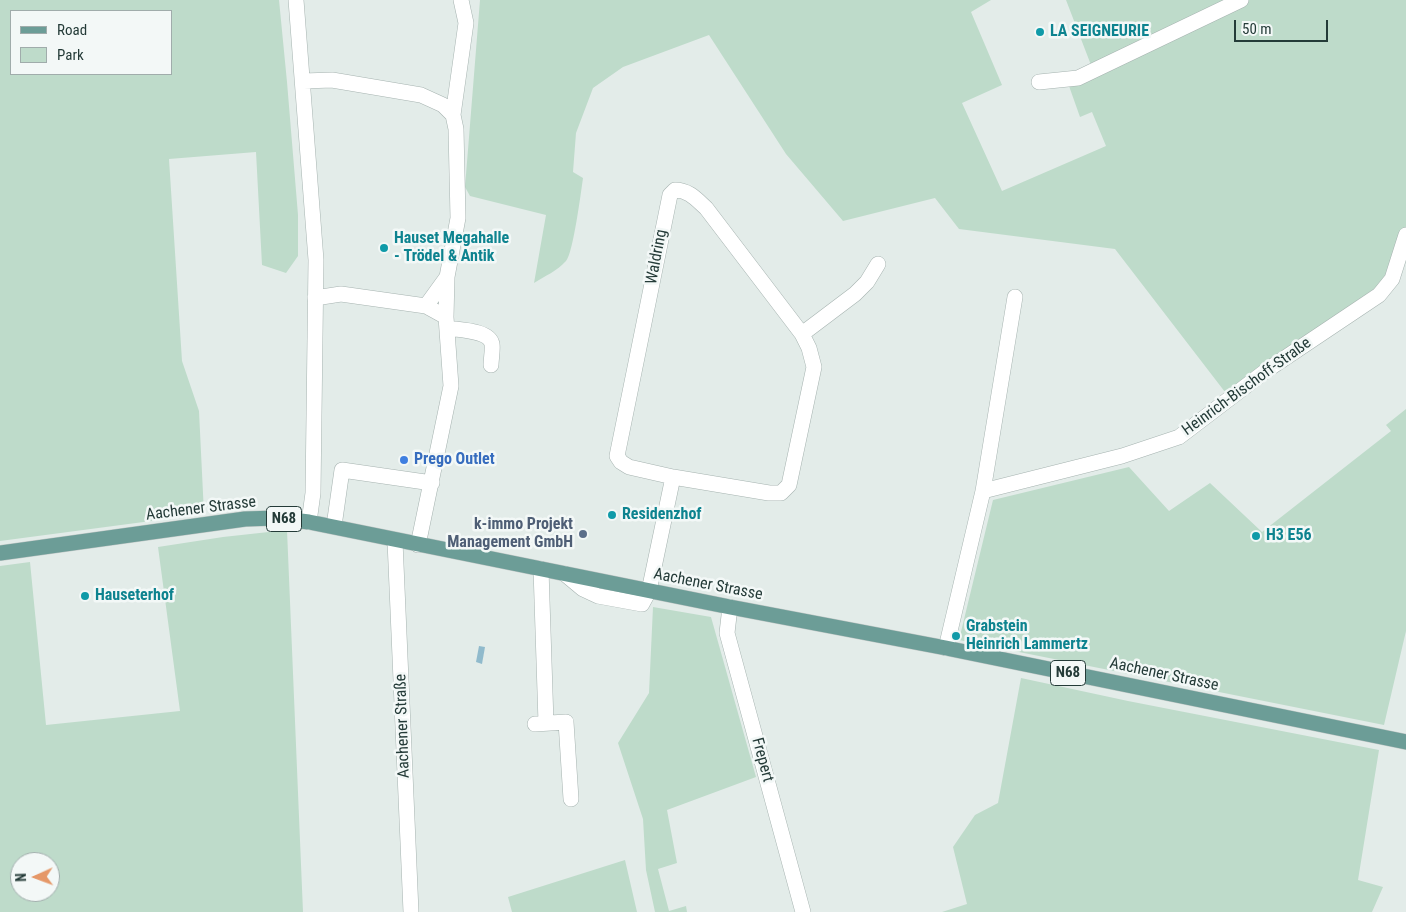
<!DOCTYPE html>
<html>
<head>
<meta charset="utf-8">
<style>
  body { margin:0 }
  #map { position:relative; width:1406px; height:912px; overflow:hidden; background:#e3ece9; font-family:"Roboto Condensed",sans-serif }
  canvas { display:block }
  .legend { position:absolute; left:10px; top:10px; width:162px; height:65px; box-sizing:border-box; background:#f3f8f7; border:1px solid #a0acab; margin:0; padding:6px 9px; list-style:none; font-size:15px; color:#243b38 }
  .legend li { display:flex; align-items:center; gap:10px; height:25px }
  .legend b { width:25px; border:1px solid #a0acab }
  .north { position:absolute; left:10px; top:852px; width:50px; height:50px; box-sizing:border-box; background:#f3f8f7; border:1px solid #a0acab; border-radius:50%; rotate:268deg; font-size:14px; font-weight:700; line-height:20px; text-align:center; color:#243b38 }
  .north::after { content:''; display:block; margin:auto; width:18px; height:22px; background:#e59868; clip-path:polygon(50% 0,100% 100%,50% 72%,0 100%) }
  .scale { position:absolute; left:1234px; top:20px; width:94px; height:22px; box-sizing:border-box; border:2px solid #243b38; border-top:0; padding-left:6px; font-size:15px; line-height:18px; white-space:nowrap; color:#243b38; -webkit-text-stroke:4px #f3f8f7; paint-order:stroke }
</style>
</head>
<body>
<div id="map">
<canvas width="1406" height="912"></canvas>
<ul class="legend">
<li><b style="height:6px;background:#6c9d97"></b>Road</li>
<li><b style="height:14px;background:#bedbca"></b>Park</li>
</ul>
<div class="north">N</div>
<div class="scale">50 m</div>
</div>
<script>
const ctx = document.querySelector('canvas').getContext('2d');
ctx.lineJoin = 'round';
function fill(path, color) { ctx.fillStyle = color; ctx.fill(path, 'evenodd'); }
function trace(path, color, width, dash) { ctx.strokeStyle = color; ctx.lineWidth = width; ctx.lineCap = dash ? 'butt' : 'round'; ctx.setLineDash(dash || []); ctx.stroke(path); }
function write(font, color, halo, rows, align = 'center') {
  ctx.font = font + ' "Roboto Condensed",sans-serif'; ctx.lineWidth = 5; ctx.setLineDash([]); ctx.textBaseline = 'middle'; ctx.strokeStyle = halo; ctx.fillStyle = color; for (const [text, x, y, turn = 0] of rows) {
    ctx.save(); ctx.translate(x, y); ctx.rotate((+turn || 0) * Math.PI / 180); ctx.textAlign = isNaN(turn) ? turn : align; if (halo) ctx.strokeText(text, 0, 0); ctx.fillText(text, 0, 0); ctx.restore();
  }
}
const green = new Path2D(`
  M 0,0 L 279,0 L 287,82 L 298,215 L 298,256 L 286,273 L 262,265 L 256,152 L 169,159 L 182,361 L 199,411 L 204,514 L 0,541 ZM 11,11 L 171,11 L 171,74 L 11,74 Z
  M 480,0 L 991,0 L 971,12 L 1002,85 L 962,103 L 1002,191 L 1106,146 L 1092,112 L 1080,117 L 1069,86 L 1091,65 L 1066,0 L 1406,0 L 1406,230 L 1387,280 L 1225,392 L 1115,249 L 959,229 L 935,198 L 843,221 L 786,154 L 709,35 L 623,67 L 593,88 L 576,133 L 573,172 L 583,178 C 581,192 573,254 566,261 C 557,271 545,276 534,283 L 546,215 L 470,196 L 465,187 Z
  M 1406,409 L 1406,631 L 1384,725 L 959,640 L 993,500 L 1129,467 L 1169,511 L 1210,483 L 1262,532 L 1391,431 L 1386,425 Z
  M 287,530 L 303,912 L 0,912 L 0,566 L 30,562 L 46,725 L 180,711 L 158,547 L 223,537 ZM 20,862 L 50,862 L 50,892 L 20,892 Z
  M 653,607 L 711,617 L 756,777 L 667,810 L 677,863 L 658,869 L 669,911 L 686,906 L 687,912 L 655,912 L 646,870 L 643,819 L 618,743 L 649,693 Z
  M 1021,678 L 1128,701 L 1379,750 L 1358,880 L 1383,887 L 1372,912 L 942,912 L 967,904 L 953,847 L 975,815 L 998,803 Z
  M 625,860 L 637,912 L 512,912 L 508,897 Z`);
const water = new Path2D(`
  M 479,646 L 485,647 L 482,664 L 476,662 Z`);
const minor = new Path2D(`
  M 296,0 L 316,260 L 313,493 L 309,522
  M 304,81 L 332,80 L 421,95 L 443,105 L 453,115 L 456,129 L 458,218 L 447,277 L 446,317 L 451,386 L 418,545
  M 1039,82 L 1078,78 L 1241,0
  M 453,115 L 466,23 L 461,0
  M 675,190 C 689,190 697,200 706,208 L 802,334 L 809,348 L 814,367 L 789,485 L 781,493 L 769,493 L 673,477 L 629,467 L 621,462 L 617,456 L 670,195 Z
  M 315,298 L 341,294 L 426,306 L 446,317
  M 426,306 L 447,277
  M 447,328 C 459,330 489,330 492,344 C 493,350 491,359 491,365
  M 802,334 L 855,294 L 867,282 L 878,264
  M 983,491 L 1122,456 L 1179,437 L 1267,370 L 1379,295 L 1392,279 L 1406,235
  M 334,526 L 342,470 L 432,483
  M 395,541 L 411,912
  M 541,569 L 546,723
  M 565,574 L 583,589 L 598,596 L 642,604 L 649,591 L 673,477
  M 730,607 L 727,633 L 803,912
  M 946,648 L 983,491 L 1015,297
  M 535,724 L 566,722 L 571,799`);
const major = new Path2D(`
  M 0,553 L 245,519 L 276,518 L 309,522 L 730,607 L 946,648 L 1406,742`);
const markers = [
  [1040,32,5,"#0f9aa8"],
  [384,248,5,"#0f9aa8"],
  [404,460,5,"#3f7fe0"],
  [612,515,5,"#0f9aa8"],
  [583,534,5,"#5c6f8a"],
  [1256,536,5,"#0f9aa8"],
  [85,596,5,"#0f9aa8"],
  [956,636,5,"#0f9aa8"]
];
const shields = [
  [284,519,35],
  [1068,673,35]
];
const shieldNames = [
  ["N68",284,519],
  ["N68",1068,673]
];
const cultureNames = [
  ["LA SEIGNEURIE",1050,32],
  ["Hauset Megahalle",394,239],
  ["- Trödel & Antik",394,257],
  ["Residenzhof",622,515],
  ["H3 E56",1266,536],
  ["Hauseterhof",95,596],
  ["Grabstein",966,627],
  ["Heinrich Lammertz",966,645]
];
const streetNames = [
  ["Waldring",657,257,-79],
  ["Heinrich-Bischoff-Straße",1247,387,-36],
  ["Aachener Strasse",201,509,-7],
  ["Aachener Strasse",708,585,11],
  ["Aachener Strasse",1164,675,12],
  ["Aachener Straße",403,726,-92],
  ["Frepert",762,760,75]
];
const shopNames = [
  ["Prego Outlet",414,460]
];
const serviceNames = [
  ["k-immo Projekt",573,525],
  ["Management GmbH",573,543]
];
fill(green, '#bedbca');
fill(water, '#90bacc');
trace(minor, '#a6b3b0', 16);
trace(major, '#c2c8c7', 16);
trace(minor, '#fff', 15);
trace(major, '#6c9d97', 15);
for (const [x, y, r, color] of markers) { const dot = new Path2D(); dot.arc(x, y, r, 0, 2 * Math.PI); ctx.fillStyle = color; ctx.fill(dot); trace(dot, '#f3f8f7', 2); }
for (const [x, y, w] of shields) { const box = new Path2D(); box.roundRect(x - w / 2, y - 12.5, w, 25, 4); ctx.fillStyle = '#f3f8f7'; ctx.fill(box); trace(box, '#243b38', 1); }
write('bold 15px', '#243b38', null, shieldNames);
write('bold 16px', '#0d838f', '#f3f8f7', cultureNames, 'left');
write('16px', '#243b38', '#f3f8f7', streetNames);
write('bold 16px', '#366cbe', '#f3f8f7', shopNames, 'left');
write('bold 16px', '#4e5e75', '#f3f8f7', serviceNames, 'right');
</script>
</body>
</html>
